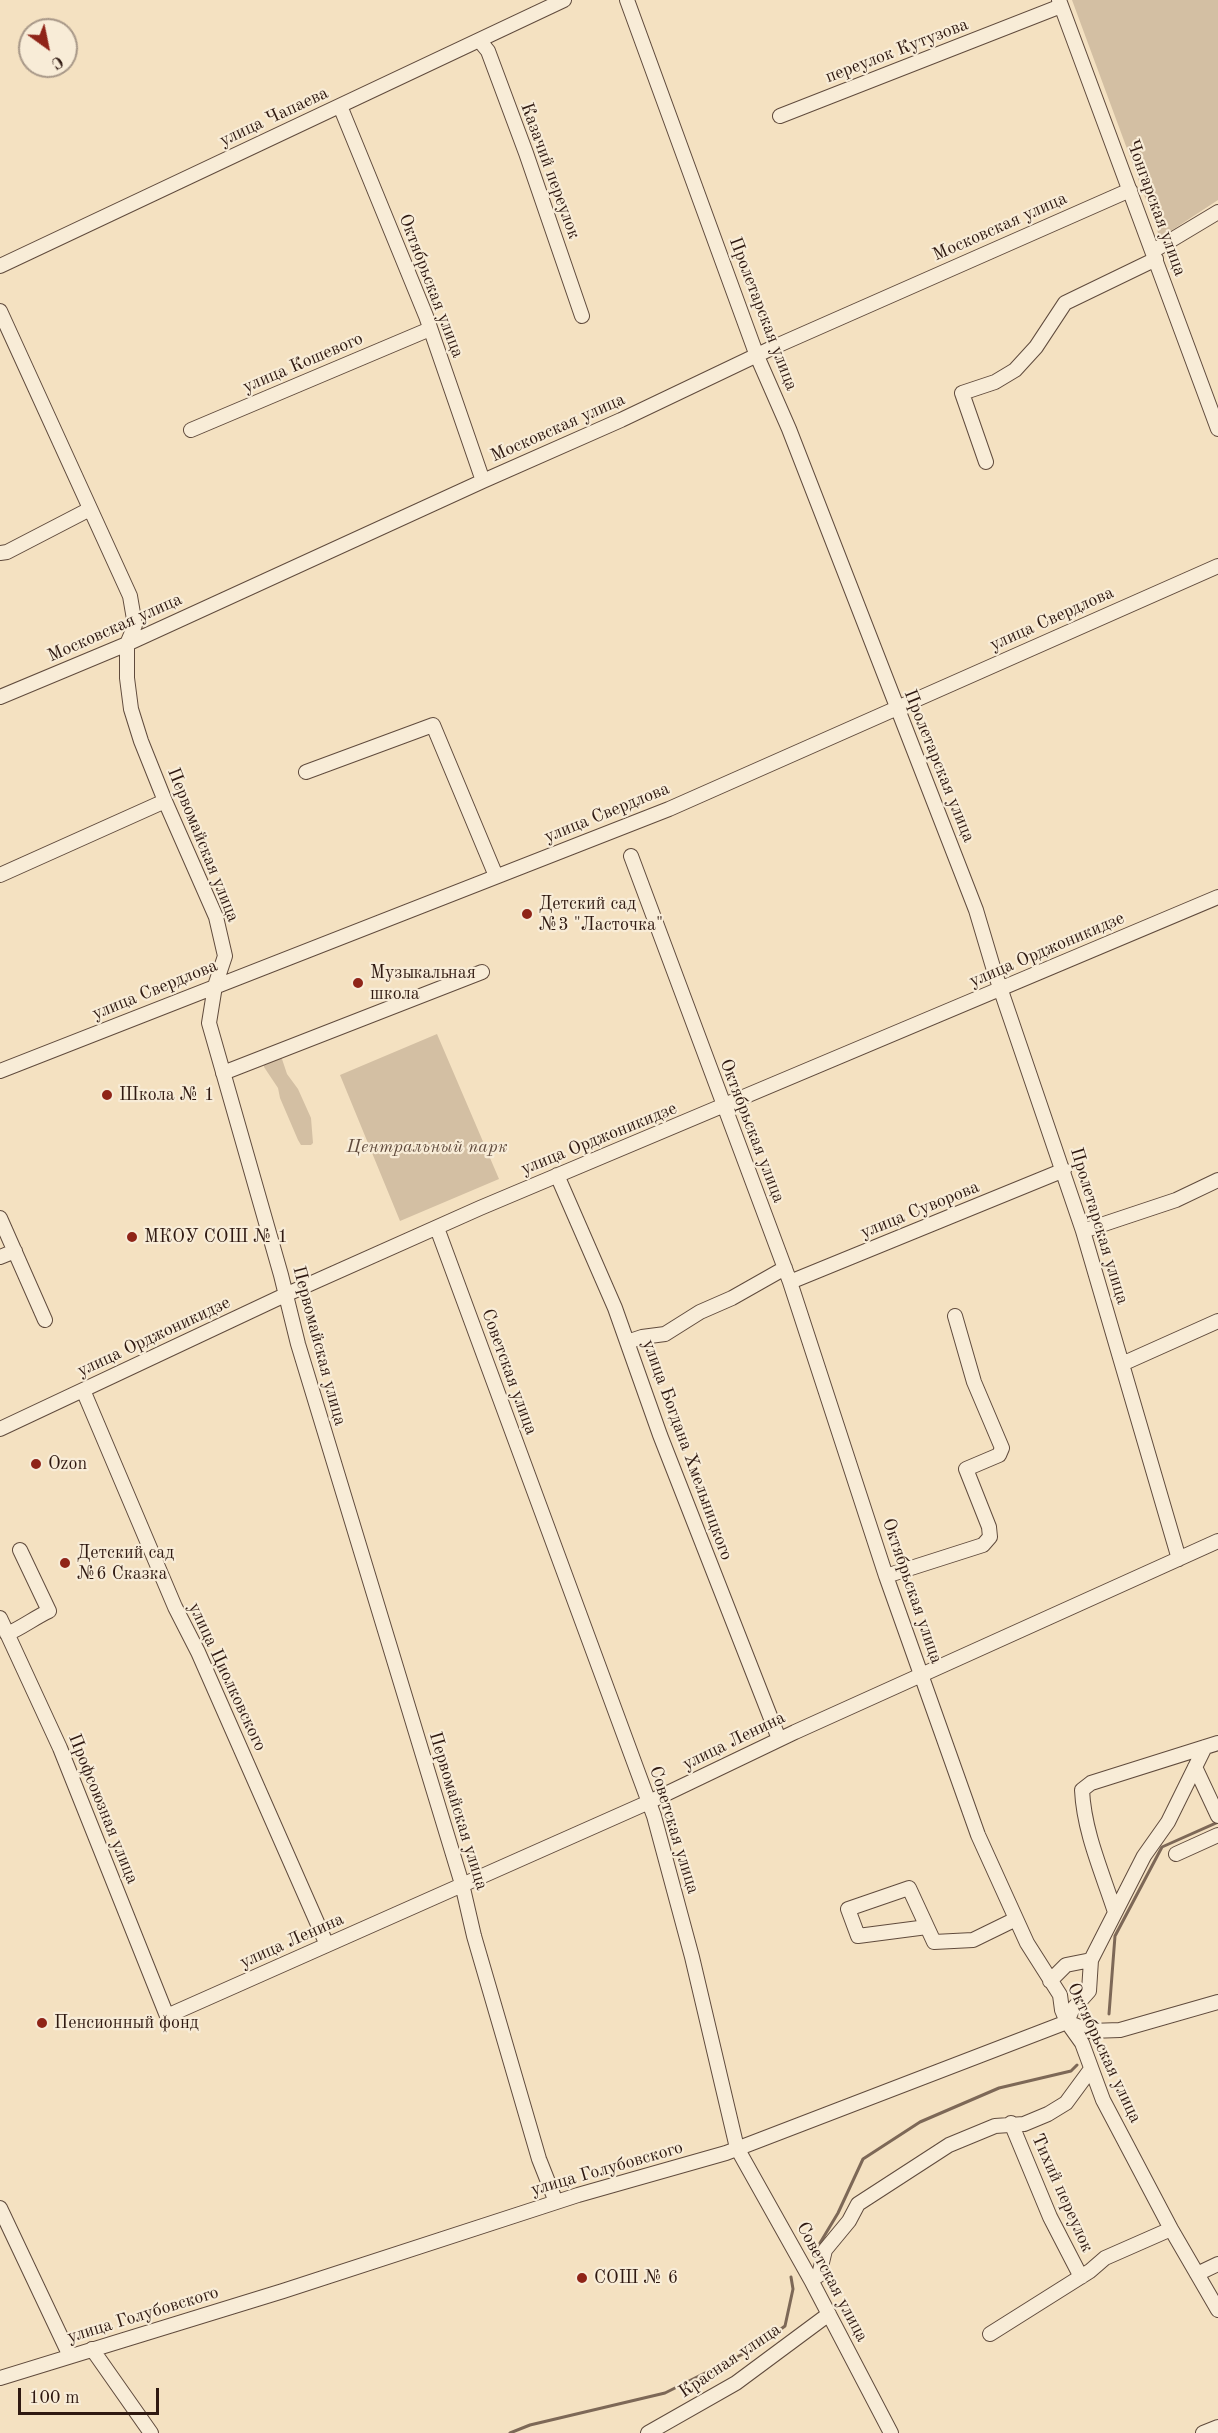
<!DOCTYPE html>
<html>
<head>
<meta charset="utf-8">
<style>
  body { margin:0 }
  #map { position:relative; width:1218px; height:2433px; overflow:hidden; background:#f4e1c1; font-family:"Old Standard TT",serif }
  canvas { display:block }
  .north { position:absolute; left:18px; top:18px; width:60px; height:60px; box-sizing:border-box; background:#f8ecd7; border:2px solid #a89888; border-radius:50%; rotate:147deg; font-size:16px; font-weight:700; line-height:24px; text-align:center; color:#2f1911 }
  .north::after { content:''; display:block; margin:auto; width:21px; height:27px; background:#8f2418; clip-path:polygon(50% 0,100% 100%,50% 72%,0 100%) }
  .scale { position:absolute; left:18px; top:2388px; width:141px; height:27px; box-sizing:border-box; border:3px solid #2f1911; border-top:0; padding-left:8px; font-size:18px; line-height:21px; white-space:nowrap; color:#2f1911; -webkit-text-stroke:4px #f8ecd7; paint-order:stroke }
</style>
</head>
<body>
<div id="map">
<canvas width="1218" height="2433"></canvas>
<div class="north">С</div>
<div class="scale">100 m</div>
</div>
<script>
const ctx = document.querySelector('canvas').getContext('2d');
ctx.lineJoin = 'round';
function fill(path, color) { ctx.fillStyle = color; ctx.fill(path, 'evenodd'); }
function trace(path, color, width, dash) { ctx.strokeStyle = color; ctx.lineWidth = width; ctx.lineCap = dash ? 'butt' : 'round'; ctx.setLineDash(dash || []); ctx.stroke(path); }
function write(font, color, halo, rows, align = 'center') {
  ctx.font = font + ' "Old Standard TT",serif'; ctx.lineWidth = 4.5; ctx.setLineDash([]); ctx.textBaseline = 'middle'; ctx.strokeStyle = halo; ctx.fillStyle = color; for (const [text, x, y, turn = 0] of rows) {
    ctx.save(); ctx.translate(x, y); ctx.rotate((+turn || 0) * Math.PI / 180); ctx.textAlign = isNaN(turn) ? turn : align; if (halo) ctx.strokeText(text, 0, 0); ctx.fillText(text, 0, 0); ctx.restore();
  }
}
const green = new Path2D(`
  M 1072,0 L 1218,0 L 1218,200 L 1160,238 Z
  M 437,1034 L 499,1179 L 400,1221 L 340,1075 Z
  M 277,1056 L 282,1059 L 287,1074 L 298,1089 L 311,1118 L 313,1143 L 311,1145 L 301,1145 L 298,1140 L 280,1098 L 278,1088 L 264,1067 L 264,1061 Z`);
const stream = new Path2D(`
  M 1109,2014 L 1115,1936 L 1162,1847 L 1218,1822
  M 820,2243 L 838,2213 L 863,2159 L 920,2122 L 999,2088 L 1071,2071 L 1077,2065
  M 510,2433 L 530,2425 L 665,2393 L 755,2348 L 785,2326 L 793,2289 L 791,2277`);
const minor = new Path2D(`
  M 627,0 L 757,356 L 789,429 L 976,910 L 993,967 L 1083,1231 L 1179,1559
  M 1059,0 L 1218,429
  M 479,40 L 488,51 L 526,153 L 582,316
  M 340,106 L 426,316 L 483,481
  M 780,116 L 1061,6
  M 1153,251 L 1218,212
  M 0,266 L 564,0
  M 0,311 L 130,596 L 135,625 L 127,644 L 127,678 L 131,709 L 141,741 L 165,801 L 216,917 L 225,956 L 215,986 L 209,1023 L 281,1275 L 298,1344 L 462,1884 L 474,1936 L 539,2159 L 556,2202
  M 191,430 L 430,329
  M 986,462 L 962,393 L 995,382 L 1015,370 L 1036,347 L 1065,303 L 1156,259
  M 0,553 L 7,552 L 90,509
  M 0,697 L 127,644 L 483,481 L 621,420 L 774,347 L 1130,190
  M 306,772 L 433,725 L 496,876
  M 631,856 L 790,1282 L 886,1576 L 978,1835 L 1027,1943 L 1060,1995 L 1062,2010 L 1067,2022 L 1082,2043 L 1103,2100 L 1171,2229 L 1218,2310
  M 0,875 L 165,801
  M 0,1071 L 669,809 L 1218,566
  M 223,1073 L 482,972
  M 557,1175 L 615,1308 L 660,1435 L 779,1739
  M 0,1218 L 45,1320
  M 437,1228 L 654,1816 L 692,1957 L 737,2148 L 811,2280 L 891,2433
  M 1083,1231 L 1176,1200 L 1218,1180
  M 0,1257 L 15,1251
  M 790,1282 L 1064,1170
  M 627,1342 L 642,1337 L 665,1334 L 700,1312 L 732,1298 L 785,1268
  M 1122,1364 L 1218,1321
  M 83,1390 L 175,1607 L 198,1652 L 327,1945
  M 0,1429 L 285,1295 L 480,1208 L 1218,897
  M 886,1576 L 983,1545 L 990,1537 L 989,1527 L 966,1469 L 999,1455 L 1002,1448 L 974,1382 L 955,1316
  M 0,1618 L 60,1748 L 167,2016 L 649,1802 L 795,1732 L 1218,1541
  M 7,1634 C 23,1627 34,1618 49,1611 L 20,1550
  M 1195,1767 L 1218,1816
  M 1176,1854 L 1218,1835
  M 1115,1912 C 1102,1872 1084,1832 1082,1790 L 1091,1783 L 1218,1743
  M 927,1927 L 858,1936 L 848,1909 L 909,1888 L 934,1942 L 973,1940 L 1016,1919
  M 1050,1981 L 1066,1965 L 1091,1960
  M 1067,2022 L 1072,2010 L 1089,1991 L 1091,1960 L 1144,1856 L 1168,1822 L 1205,1747
  M 1011,2123 L 1050,2217 L 1081,2277
  M 0,2208 L 70,2356
  M 1197,2274 L 1218,2264
  M 811,2280 L 819,2275 L 825,2250 L 849,2221 L 858,2204 L 949,2145 L 995,2126 L 1024,2124 L 1048,2114 L 1066,2103 L 1091,2069
  M 990,2334 L 1090,2271 L 1105,2258 L 1171,2229
  M 92,2349 L 151,2433
  M 0,2378 L 283,2291 L 578,2195 L 726,2153 L 1067,2022 L 1090,2031 L 1120,2030 L 1218,2002
  M 648,2433 L 736,2383 L 829,2314
  M 1203,2433 L 1218,2427`);
const markers = [
  [527,914,6,"#8f2418"],
  [358,983,6,"#8f2418"],
  [107,1095,6,"#8f2418"],
  [132,1237,6,"#8f2418"],
  [36,1464,6,"#8f2418"],
  [65,1563,6,"#8f2418"],
  [42,2023,6,"#8f2418"],
  [582,2278,6,"#8f2418"]
];
const streetNames = [
  ["переулок Кутузова",897,51,-21],
  ["улица Чапаева",274,117,-25],
  ["Казачий переулок",550,171,70],
  ["Чонгарская улица",1156,208,70],
  ["Московская улица",1000,227,-24],
  ["Октябрьская улица",431,286,69],
  ["Пролетарская улица",763,314,69],
  ["улица Кошевого",303,363,-23],
  ["Московская улица",558,428,-24],
  ["улица Свердлова",1052,619,-24],
  ["Московская улица",115,628,-24],
  ["Пролетарская улица",939,766,68],
  ["улица Свердлова",607,813,-22],
  ["Первомайская улица",203,845,68],
  ["улица Орджоникидзе",1047,950,-23],
  ["улица Свердлова",155,990,-22],
  ["Октябрьская улица",752,1131,69],
  ["улица Орджоникидзе",599,1139,-22],
  ["улица Суворова",920,1210,-22],
  ["Пролетарская улица",1099,1226,73],
  ["улица Орджоникидзе",154,1337,-25],
  ["Первомайская улица",319,1346,75],
  ["Советская улица",509,1372,70],
  ["улица Богдана Хмельницкого",687,1450,70],
  ["Октябрьская улица",912,1591,71],
  ["улица Циолковского",227,1677,65],
  ["улица Ленина",734,1741,-26],
  ["Профсоюзная улица",103,1809,68],
  ["Первомайская улица",458,1811,73],
  ["Советская улица",674,1830,73],
  ["улица Ленина",292,1941,-24],
  ["Октябрьская улица",1104,2053,65],
  ["улица Голубовского",607,2169,-16],
  ["Тихий переулок",1062,2193,66],
  ["Советская улица",832,2282,62],
  ["улица Голубовского",143,2315,-17],
  ["Красная улица",730,2361,-34]
];
const poiNames = [
  ["Детский сад",539,904],
  ["№3 \"Ласточка\"",539,925],
  ["Музыкальная",370,973],
  ["школа",370,994],
  ["Школа № 1",119,1095],
  ["МКОУ СОШ № 1",144,1237],
  ["Ozon",48,1464],
  ["Детский сад",77,1553],
  ["№6 Сказка",77,1574],
  ["Пенсионный фонд",54,2023],
  ["СОШ № 6",594,2278]
];
const parkNames = [
  ["Центральный парк",427,1147]
];
fill(green, '#d3bfa3');
trace(stream, '#7d6857', 3);
trace(minor, '#604b3d', 16);
trace(minor, '#f8ecd7', 14);
for (const [x, y, r, color] of markers) { const dot = new Path2D(); dot.arc(x, y, r, 0, 2 * Math.PI); ctx.fillStyle = color; ctx.fill(dot); trace(dot, '#f8ecd7', 2); }
write('18px', '#2f1911', '#f8ecd7', streetNames);
write('18px', '#2f1911', '#f8ecd7', poiNames, 'left');
write('italic 18px', '#604b3d', '#f8ecd7', parkNames);
</script>
</body>
</html>
